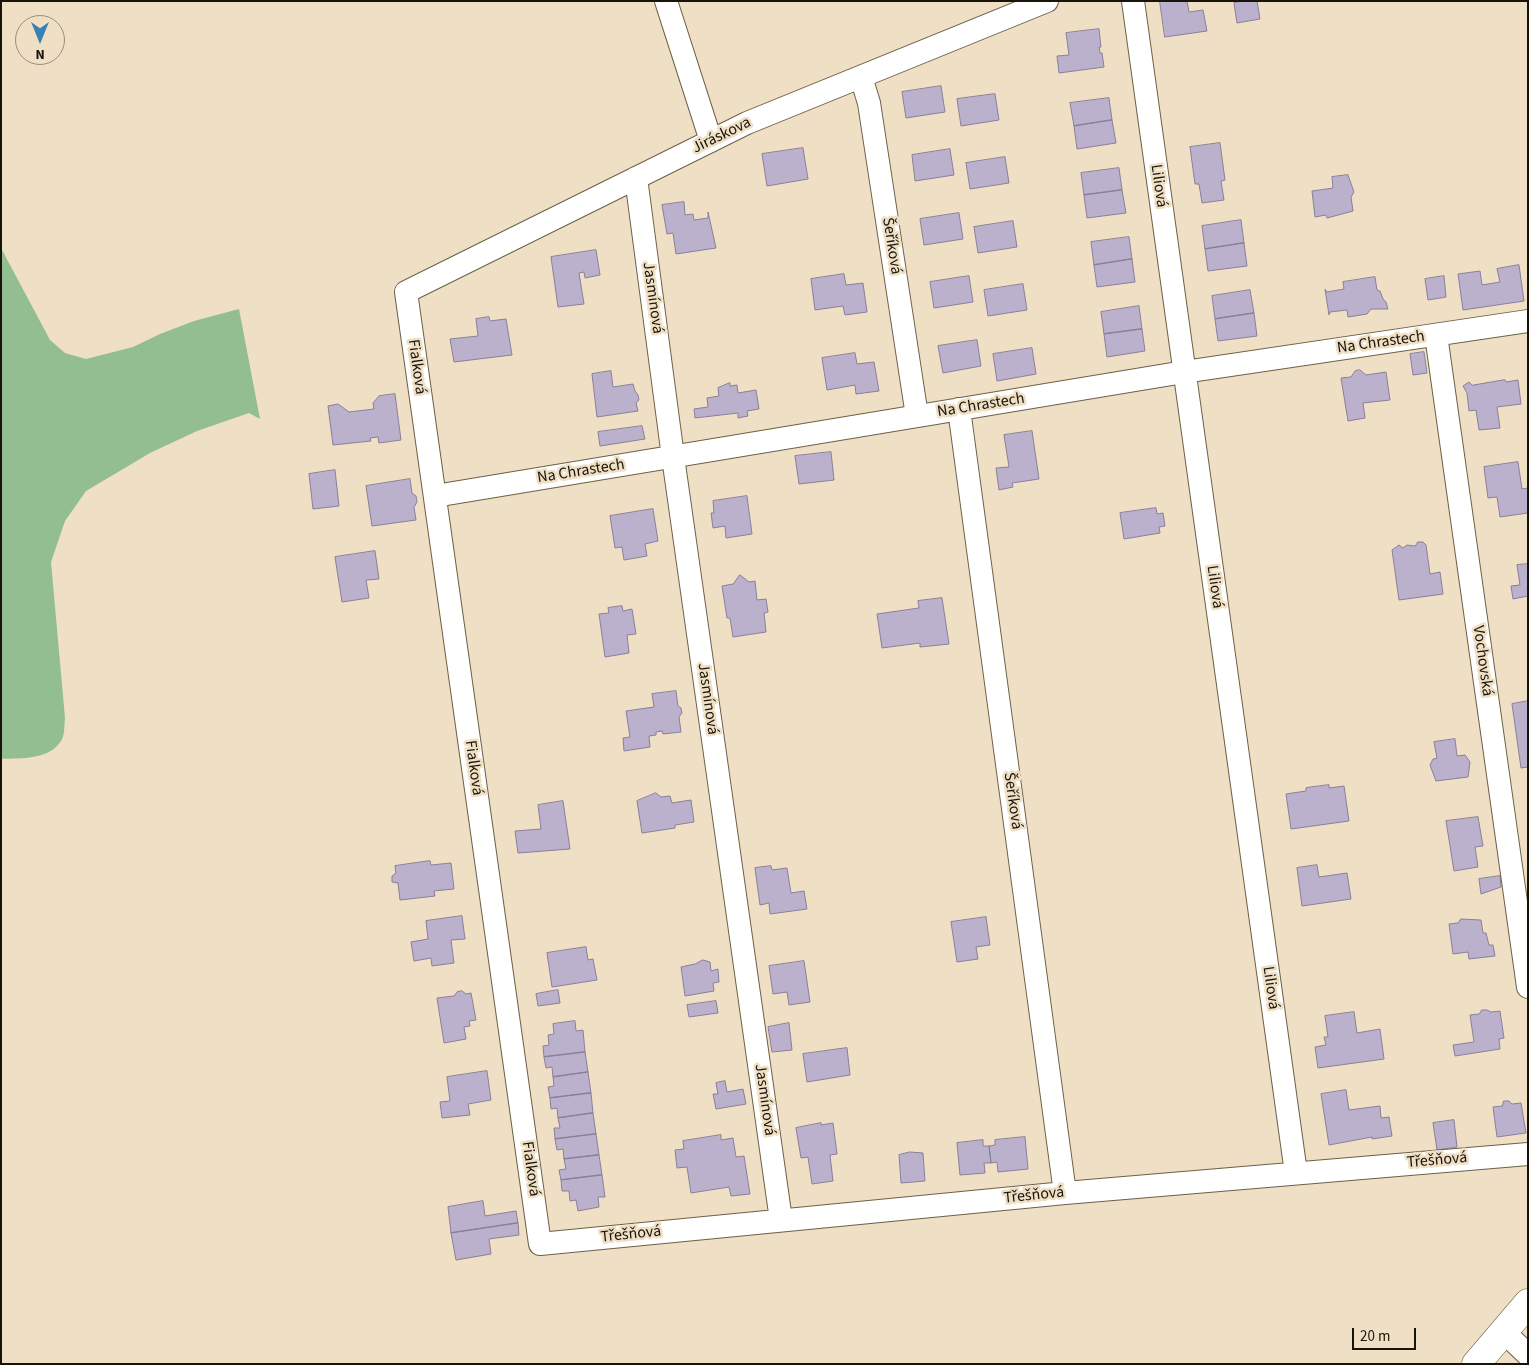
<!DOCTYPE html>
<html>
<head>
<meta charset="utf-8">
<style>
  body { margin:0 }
  #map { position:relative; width:1529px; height:1365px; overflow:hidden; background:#efdfc4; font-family:"Source Sans 3",sans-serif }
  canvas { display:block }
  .frame { position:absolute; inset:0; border:2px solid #19140a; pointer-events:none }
  .north { position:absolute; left:15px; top:15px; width:50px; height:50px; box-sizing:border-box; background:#efdfc4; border:1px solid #998e7a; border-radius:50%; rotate:180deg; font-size:14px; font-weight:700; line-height:20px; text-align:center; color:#19140a }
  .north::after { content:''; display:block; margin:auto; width:18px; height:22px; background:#3981b6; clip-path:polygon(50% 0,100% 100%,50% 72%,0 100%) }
  .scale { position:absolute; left:1352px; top:1328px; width:64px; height:22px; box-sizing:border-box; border:2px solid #19140a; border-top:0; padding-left:6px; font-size:15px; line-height:18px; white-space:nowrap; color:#19140a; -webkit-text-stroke:4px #efdfc4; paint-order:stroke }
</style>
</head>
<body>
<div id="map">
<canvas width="1529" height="1365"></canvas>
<div class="frame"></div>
<div class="north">N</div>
<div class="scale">20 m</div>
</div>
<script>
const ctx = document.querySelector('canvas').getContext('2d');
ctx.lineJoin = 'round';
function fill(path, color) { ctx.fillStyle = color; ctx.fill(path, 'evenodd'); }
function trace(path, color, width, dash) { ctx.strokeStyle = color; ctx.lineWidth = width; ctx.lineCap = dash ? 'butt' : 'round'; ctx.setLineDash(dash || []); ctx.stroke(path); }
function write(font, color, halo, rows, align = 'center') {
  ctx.font = font + ' "Source Sans 3",sans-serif'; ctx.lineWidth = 5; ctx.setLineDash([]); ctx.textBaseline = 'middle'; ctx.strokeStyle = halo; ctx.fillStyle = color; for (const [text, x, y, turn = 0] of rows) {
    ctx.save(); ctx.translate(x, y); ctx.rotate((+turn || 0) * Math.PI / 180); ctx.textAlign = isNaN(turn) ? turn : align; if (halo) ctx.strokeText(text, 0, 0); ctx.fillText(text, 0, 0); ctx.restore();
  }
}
const green = new Path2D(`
  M 1,248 L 50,340 L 65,353 L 86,359 L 133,347 L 160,334 L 194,321 L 239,309 L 260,419 L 249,413 L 197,431 L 150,453 L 86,491 L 65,521 L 51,562 L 65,718 C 64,725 65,736 61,741 C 49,760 21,758 1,759 Z`);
const building = new Path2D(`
  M 1160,1 L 1187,1 L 1189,12 L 1203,10 L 1207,31 L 1165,37 Z
  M 1242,1 L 1257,1 L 1260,19 L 1237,23 L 1234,3 Z
  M 1099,29 L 1101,47 L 1099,47 L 1100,53 L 1102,53 L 1104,67 L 1059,73 L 1057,56 L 1069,55 L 1066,33 Z
  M 941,86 L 945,112 L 906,118 L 902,92 Z
  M 995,94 L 999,120 L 961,126 L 957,99 Z
  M 1109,98 L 1112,120 L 1074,126 L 1070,103 Z
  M 1112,120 L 1116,143 L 1077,149 L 1074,126 Z
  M 1220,143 L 1225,180 L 1221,181 L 1224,200 L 1202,203 L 1199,184 L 1195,184 L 1190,147 Z
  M 803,148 L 808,179 L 767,186 L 762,154 Z
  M 950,149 L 954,175 L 915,181 L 912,155 Z
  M 1005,157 L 1009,183 L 970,189 L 966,163 Z
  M 1119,168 L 1122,190 L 1084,195 L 1081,173 Z
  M 1348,175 L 1354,192 L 1351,197 L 1353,211 L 1327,218 L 1326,215 L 1315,217 L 1312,191 L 1333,188 L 1332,177 Z
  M 1122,190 L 1126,213 L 1087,218 L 1084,195 Z
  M 684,202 L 685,215 L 693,214 L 694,220 L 708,218 L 708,212 L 716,248 L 676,254 L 673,233 L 667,234 L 662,205 Z
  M 959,213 L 963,239 L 924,245 L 920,219 Z
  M 1241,220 L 1244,243 L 1205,249 L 1202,226 Z
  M 1013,221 L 1017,247 L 978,253 L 974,227 Z
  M 1129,237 L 1132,259 L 1094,265 L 1091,242 Z
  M 1244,243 L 1247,266 L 1208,271 L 1205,249 Z
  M 596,250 L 600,275 L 585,278 L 584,272 L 579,273 L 584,304 L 558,307 L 551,257 Z
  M 1132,259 L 1135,282 L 1097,287 L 1094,265 Z
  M 1519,265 L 1524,301 L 1463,310 L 1458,274 L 1480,271 L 1482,285 L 1500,282 L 1497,269 Z
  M 844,274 L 846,285 L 863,283 L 867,312 L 845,315 L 843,306 L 815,310 L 811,279 Z
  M 969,276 L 973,302 L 934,308 L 930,282 Z
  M 1444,276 L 1446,297 L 1428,300 L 1425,279 Z
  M 1375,277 L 1377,290 L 1380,291 L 1383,299 L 1386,302 L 1388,309 L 1371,309 L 1367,314 L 1348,317 L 1347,310 L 1330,312 L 1329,315 L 1325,289 L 1327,292 L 1344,289 L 1343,282 Z
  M 1023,284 L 1027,310 L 988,316 L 984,290 Z
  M 1250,290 L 1254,313 L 1215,319 L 1212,296 Z
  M 1139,306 L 1142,329 L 1104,334 L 1101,312 Z
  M 1254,313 L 1257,336 L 1218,341 L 1215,319 Z
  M 489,317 L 490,321 L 506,319 L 512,355 L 454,362 L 450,339 L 478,336 L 476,319 Z
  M 1142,329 L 1145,351 L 1107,357 L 1104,334 Z
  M 977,340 L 981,366 L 943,373 L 938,346 Z
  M 1032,348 L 1036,374 L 997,381 L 993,354 Z
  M 1424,352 L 1427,373 L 1413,375 L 1410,354 Z
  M 855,353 L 857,364 L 874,362 L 879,391 L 856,394 L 855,385 L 827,390 L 822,358 Z
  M 1360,370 L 1366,375 L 1386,372 L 1390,400 L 1363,403 L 1365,418 L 1348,421 L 1341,378 L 1351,377 L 1355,371 Z
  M 611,371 L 613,387 L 633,384 L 635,391 L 638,395 L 639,400 L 636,403 L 638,411 L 597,417 L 592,374 Z
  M 1505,380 L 1506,382 L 1518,380 L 1521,404 L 1497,407 L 1500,428 L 1479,430 L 1476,410 L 1469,411 L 1467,393 L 1463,386 L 1469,382 L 1472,385 Z
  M 730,383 L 730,386 L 737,385 L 738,393 L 756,390 L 759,409 L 747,411 L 748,416 L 738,418 L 738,413 L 695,418 L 694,409 L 708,407 L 707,398 L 719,396 L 718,388 Z
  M 395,394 L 401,440 L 379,443 L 378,437 L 370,438 L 371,441 L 333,445 L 328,406 L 338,404 L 349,412 L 374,409 L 373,403 L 379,396 Z
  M 642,426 L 645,439 L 600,446 L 598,432 Z
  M 1032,431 L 1039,479 L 1012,483 L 1013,487 L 999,490 L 996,468 L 1009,467 L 1004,435 Z
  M 831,452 L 834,480 L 799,484 L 795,456 Z
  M 1518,462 L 1522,489 L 1528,488 L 1528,513 L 1500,517 L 1497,497 L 1488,498 L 1484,467 Z
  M 335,470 L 339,506 L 313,509 L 309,474 Z
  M 410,479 L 412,493 L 416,496 L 417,502 L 414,507 L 416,520 L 372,526 L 366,486 Z
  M 747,496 L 752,534 L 726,538 L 725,526 L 713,528 L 711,513 L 714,513 L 713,501 Z
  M 1156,508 L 1157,514 L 1163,513 L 1165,526 L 1159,527 L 1160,533 L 1124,539 L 1120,513 Z
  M 653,509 L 658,541 L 645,544 L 647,556 L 624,560 L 622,547 L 615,548 L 610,516 Z
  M 1418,542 L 1423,542 L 1426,545 L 1430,574 L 1440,572 L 1443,594 L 1399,600 L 1392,550 L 1399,545 L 1403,548 L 1407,545 L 1415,546 Z
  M 375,551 L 379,579 L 366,580 L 369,598 L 342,602 L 335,557 Z
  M 1528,564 L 1528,596 L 1513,599 L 1511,586 L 1520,585 L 1517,565 Z
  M 740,575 L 749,582 L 755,581 L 757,600 L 766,599 L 768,612 L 764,613 L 766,632 L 733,637 L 730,618 L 727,618 L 722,586 L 733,584 Z
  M 942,598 L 949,644 L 920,647 L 920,643 L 882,648 L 877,614 L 919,608 L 918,601 Z
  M 622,606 L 623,611 L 632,609 L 636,634 L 627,635 L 629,653 L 605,657 L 599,614 L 609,613 L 608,608 Z
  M 676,691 L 678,706 L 681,708 L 682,713 L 679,717 L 681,732 L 663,734 L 662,731 L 656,732 L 656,735 L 649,736 L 650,747 L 624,751 L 623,738 L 630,737 L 626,711 L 654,707 L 652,694 Z
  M 1528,701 L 1528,767 L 1521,768 L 1512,704 Z
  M 1455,739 L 1457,756 L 1465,755 L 1470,762 L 1468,777 L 1436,781 L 1430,765 L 1433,759 L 1437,758 L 1434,742 Z
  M 1329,785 L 1329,788 L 1344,786 L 1349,821 L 1291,829 L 1286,794 L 1306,791 L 1306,788 Z
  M 656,793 L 661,797 L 670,796 L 672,803 L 691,800 L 694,822 L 675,825 L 675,828 L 642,833 L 637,801 Z
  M 563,801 L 570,849 L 518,853 L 515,831 L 541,829 L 538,805 Z
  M 1478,817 L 1483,846 L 1475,847 L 1478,867 L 1454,871 L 1446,821 Z
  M 430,861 L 431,865 L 451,863 L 454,889 L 434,891 L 435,896 L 400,900 L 398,883 L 392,882 L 392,876 L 396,873 L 395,866 Z
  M 1317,865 L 1319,877 L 1347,873 L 1351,899 L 1302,906 L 1297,868 Z
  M 771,866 L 772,870 L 787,868 L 791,893 L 804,891 L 807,909 L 770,914 L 769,903 L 760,905 L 755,868 Z
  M 1500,876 L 1501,887 L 1481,894 L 1479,879 Z
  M 462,916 L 465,939 L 451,940 L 454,963 L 432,966 L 431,958 L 414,961 L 411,942 L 428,939 L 426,921 Z
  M 986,917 L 990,945 L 976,947 L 978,959 L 957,962 L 951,922 Z
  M 1461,919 L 1481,920 L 1483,933 L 1486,933 L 1489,945 L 1493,945 L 1495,956 L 1469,959 L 1468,952 L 1453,954 L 1449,924 L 1458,923 Z
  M 586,947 L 588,960 L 593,959 L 597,980 L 552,987 L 547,953 Z
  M 703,960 L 710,962 L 711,971 L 718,969 L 719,982 L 713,983 L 714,991 L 685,996 L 681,967 L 695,964 Z
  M 804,961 L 810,1002 L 789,1005 L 787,992 L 773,994 L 769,966 Z
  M 558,990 L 560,1003 L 538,1006 L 536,994 Z
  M 462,991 L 466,994 L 471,993 L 476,1020 L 469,1021 L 470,1026 L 464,1027 L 466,1039 L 444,1043 L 437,998 L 454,996 L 457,992 Z
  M 716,1001 L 718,1013 L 689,1017 L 687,1005 Z
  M 1482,1010 L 1487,1010 L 1491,1012 L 1500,1011 L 1504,1038 L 1499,1039 L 1500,1049 L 1455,1056 L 1453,1045 L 1474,1042 L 1470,1015 L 1479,1014 Z
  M 1354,1012 L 1357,1033 L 1380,1029 L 1384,1059 L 1318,1068 L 1315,1047 L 1326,1045 L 1324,1037 L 1328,1037 L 1325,1016 Z
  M 575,1021 L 576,1031 L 583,1030 L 585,1052 L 544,1057 L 543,1046 L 549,1045 L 548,1035 L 554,1034 L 553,1024 Z
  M 789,1023 L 792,1050 L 772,1052 L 768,1027 Z
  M 847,1048 L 850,1075 L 807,1082 L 803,1054 Z
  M 585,1052 L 588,1072 L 553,1077 L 552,1067 L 546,1068 L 544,1057 Z
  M 487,1071 L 491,1100 L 468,1104 L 470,1115 L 442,1118 L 440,1102 L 450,1101 L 447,1077 Z
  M 588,1072 L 591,1093 L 550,1098 L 548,1087 L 554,1086 L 553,1077 Z
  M 725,1081 L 727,1092 L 743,1089 L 746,1104 L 716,1109 L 713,1094 L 718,1094 L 716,1083 Z
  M 1346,1090 L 1349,1110 L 1380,1106 L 1381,1118 L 1389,1117 L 1392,1136 L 1372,1139 L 1372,1137 L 1329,1145 L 1321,1094 Z
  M 591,1093 L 593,1113 L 558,1118 L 557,1108 L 551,1109 L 550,1098 Z
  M 1504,1101 L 1509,1101 L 1512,1104 L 1521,1103 L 1526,1133 L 1497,1137 L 1493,1107 L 1502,1106 Z
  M 593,1113 L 596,1134 L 555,1139 L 554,1128 L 560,1128 L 558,1118 Z
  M 1454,1120 L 1457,1147 L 1437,1150 L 1433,1123 Z
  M 821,1123 L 821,1125 L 833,1123 L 837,1154 L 830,1155 L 833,1181 L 812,1184 L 808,1157 L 801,1158 L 796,1128 Z
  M 596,1134 L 599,1155 L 564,1159 L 563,1149 L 557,1150 L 555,1139 Z
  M 721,1135 L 721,1140 L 733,1138 L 736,1157 L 744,1156 L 750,1194 L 731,1196 L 729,1187 L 691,1193 L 687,1167 L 677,1168 L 675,1150 L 684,1149 L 683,1141 Z
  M 1025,1137 L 1028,1169 L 998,1172 L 997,1162 L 991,1163 L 989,1146 L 995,1145 L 995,1140 Z
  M 983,1140 L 983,1146 L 989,1146 L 991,1163 L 984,1163 L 985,1173 L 960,1175 L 957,1143 Z
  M 910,1152 L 923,1153 L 925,1181 L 901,1183 L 899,1155 Z
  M 599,1155 L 602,1175 L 561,1180 L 559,1170 L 566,1169 L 564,1159 Z
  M 602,1175 L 605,1197 L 598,1197 L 599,1207 L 578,1211 L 576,1200 L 570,1201 L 569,1191 L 562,1191 L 561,1180 Z
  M 483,1201 L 485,1216 L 516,1211 L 518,1223 L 451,1233 L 448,1207 Z
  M 518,1223 L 519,1235 L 489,1239 L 491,1254 L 456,1260 L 451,1233 Z`);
const street = new Path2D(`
  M 666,1 L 711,141
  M 1047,1 L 747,123 L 406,292 L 540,1244 L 1065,1193 L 1528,1154
  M 1133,1 L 1296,1173
  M 861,77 L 869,103 L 917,416
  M 636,178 L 673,457 L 781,1220
  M 1436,335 L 1528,987
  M 959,409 L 1065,1193
  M 435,496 L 1184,372 L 1528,321
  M 1504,1332 L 1528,1355`);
const secondary = new Path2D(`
  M 1476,1364 L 1528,1303`);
const streetNames = [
  ["Jiráskova",722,136,-26],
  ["Liliová",1158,186,82],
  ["Šeříková",891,246,81],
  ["Jasmínová",652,298,82],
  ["Na Chrastech",1381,343,-8],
  ["Fialková",416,367,82],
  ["Na Chrastech",981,406,-9],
  ["Na Chrastech",581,472,-9],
  ["Liliová",1214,587,82],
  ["Vochovská",1482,661,82],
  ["Jasmínová",707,699,82],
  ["Fialková",473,768,82],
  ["Šeříková",1012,801,82],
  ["Liliová",1270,988,82],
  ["Jasmínová",764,1100,82],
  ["Třešňová",1437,1161,-5],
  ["Fialková",530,1169,82],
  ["Třešňová",1034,1196,-6],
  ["Třešňová",631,1235,-6]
];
fill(green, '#93be92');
fill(building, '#bcb1cc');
trace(building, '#897f99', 1);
trace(street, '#6d6048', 24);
trace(secondary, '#6d6048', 29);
trace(street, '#fff', 22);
trace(secondary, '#fff', 28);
write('16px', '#19140a', '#efdfc4', streetNames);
</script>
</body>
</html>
